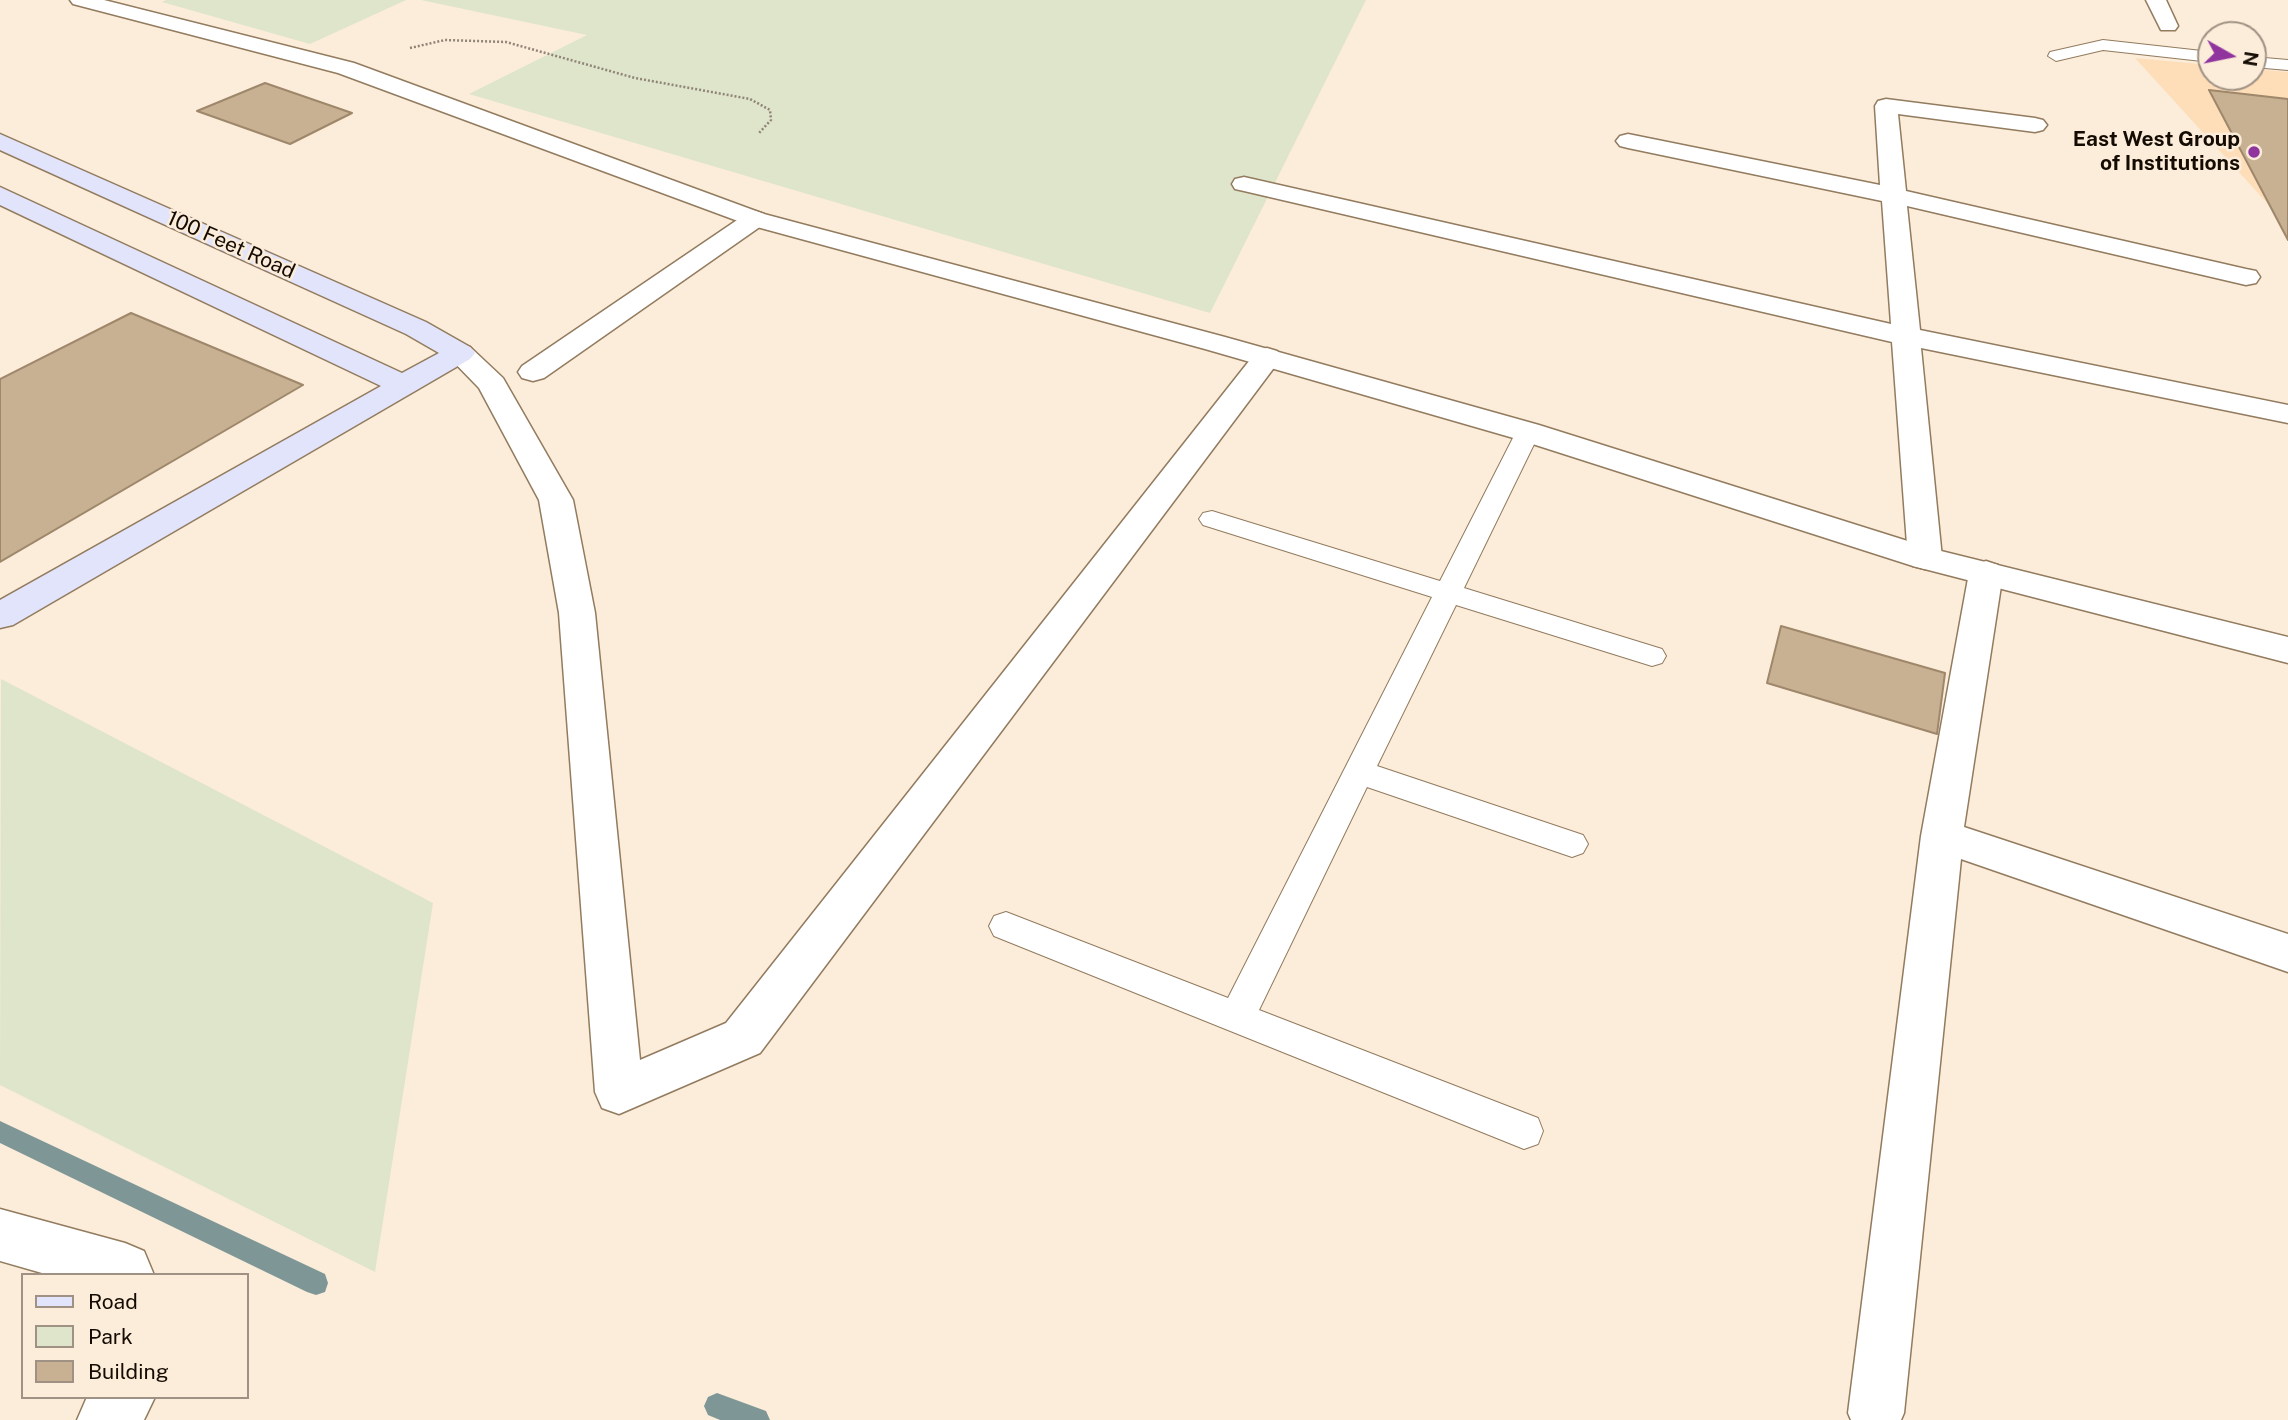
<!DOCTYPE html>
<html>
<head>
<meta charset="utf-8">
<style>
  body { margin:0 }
  #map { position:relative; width:2288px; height:1420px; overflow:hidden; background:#fcecda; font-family:"Public Sans",sans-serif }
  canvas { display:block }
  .legend { position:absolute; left:21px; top:1273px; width:228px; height:126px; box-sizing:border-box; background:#fcecda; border:2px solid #9f9284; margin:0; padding:9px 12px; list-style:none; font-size:21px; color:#140c03 }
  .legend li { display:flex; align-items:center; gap:14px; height:35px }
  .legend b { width:35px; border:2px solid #9f9284 }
  .north { position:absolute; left:2197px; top:21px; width:70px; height:70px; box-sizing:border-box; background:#fcecda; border:2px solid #9f9284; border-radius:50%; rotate:99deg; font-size:19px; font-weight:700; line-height:28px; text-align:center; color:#140c03 }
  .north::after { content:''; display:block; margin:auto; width:24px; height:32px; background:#90349e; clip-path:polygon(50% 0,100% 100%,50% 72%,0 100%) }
</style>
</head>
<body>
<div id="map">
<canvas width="2288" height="1420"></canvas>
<ul class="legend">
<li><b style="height:9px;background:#e1e4fa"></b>Road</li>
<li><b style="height:19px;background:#dee5cb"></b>Park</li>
<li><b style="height:19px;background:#c8b092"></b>Building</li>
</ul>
<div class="north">N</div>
</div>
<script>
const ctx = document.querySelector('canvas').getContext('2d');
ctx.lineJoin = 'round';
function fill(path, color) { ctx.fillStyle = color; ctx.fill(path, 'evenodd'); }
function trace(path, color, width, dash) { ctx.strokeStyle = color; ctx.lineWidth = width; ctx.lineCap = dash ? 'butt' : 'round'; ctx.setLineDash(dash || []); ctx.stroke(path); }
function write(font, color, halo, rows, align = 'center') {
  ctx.font = font + ' "Public Sans",sans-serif'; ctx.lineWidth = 5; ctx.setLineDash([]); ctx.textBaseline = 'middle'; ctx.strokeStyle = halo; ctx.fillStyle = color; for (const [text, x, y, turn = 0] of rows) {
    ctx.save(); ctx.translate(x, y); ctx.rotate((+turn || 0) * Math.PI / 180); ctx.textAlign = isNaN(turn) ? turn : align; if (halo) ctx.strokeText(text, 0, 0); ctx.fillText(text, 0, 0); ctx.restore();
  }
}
const built = new Path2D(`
  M 2135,58 L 2211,65 L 2211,77 L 2253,77 L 2253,69 L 2288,72 L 2288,226 Z`);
const green = new Path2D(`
  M 166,0 L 406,0 L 310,44 L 162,2 Z
  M 421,0 L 1366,0 L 1210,313 L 469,94 L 587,35 Z
  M 1,679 L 433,903 L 375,1272 L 0,1085 Z`);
const stream = new Path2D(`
  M 0,1121 L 325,1274 L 328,1283 L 325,1292 L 316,1295 L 307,1292 L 0,1143 Z
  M 717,1393 L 766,1411 L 770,1420 L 720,1420 L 708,1415 L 704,1406 L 708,1397 Z`);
const building = new Path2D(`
  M 265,83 L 352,113 L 290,144 L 197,111 Z
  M 2209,90 L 2288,99 L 2288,240 Z
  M 131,313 L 303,385 L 0,562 L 0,379 Z
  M 1781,626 L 1945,673 L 1937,734 L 1767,683 Z`);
const path = new Path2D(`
  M 410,48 L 445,40 L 506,42 L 635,78 L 750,99 L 770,110 L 771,120 L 759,133`);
const service = new Path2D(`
  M 2103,40 L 2211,52 L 2211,62 L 2103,50 L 2056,61 L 2048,56 L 2050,52 Z
  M 2253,57 L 2288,60 L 2288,70 L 2253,67 Z
  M 1528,425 L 1537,427 L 1540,432 L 1464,588 L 1662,649 L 1666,656 L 1662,663 L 1652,666 L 1456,605 L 1377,766 L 1583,835 L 1588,844 L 1583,853 L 1572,857 L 1367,787 L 1259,1010 L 1538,1118 L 1543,1131 L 1538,1144 L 1524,1149 L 994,936 L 989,926 L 994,916 L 1006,912 L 1228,998 L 1432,597 L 1203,525 L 1199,519 L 1203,513 L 1212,511 L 1440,581 L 1516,432 L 1519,427 Z`);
const minor = new Path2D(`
  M 2146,0 L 2166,0 L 2178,26 L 2175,30 L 2161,30 Z
  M 1886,99 L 2035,118 L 2043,120 L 2047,125 L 2043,130 L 2035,132 L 1898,114 L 1906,191 L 2246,269 L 2256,271 L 2260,277 L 2256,283 L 2246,285 L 1907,206 L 1920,330 L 2288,405 L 2288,423 L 1921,348 L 1942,558 L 1937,566 L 1925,569 L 1913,566 L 1908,558 L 1892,342 L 1244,191 L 1235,189 L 1232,184 L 1235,179 L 1244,177 L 1891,324 L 1882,201 L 1628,148 L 1620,146 L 1616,141 L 1620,136 L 1628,134 L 1880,185 L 1875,106 L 1878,101 Z
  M 755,211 L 764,214 L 768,219 L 764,224 L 544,378 L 533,381 L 522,378 L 518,372 L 522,366 L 746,214 Z
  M 460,344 L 470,347 L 503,378 L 573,500 L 595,613 L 640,1060 L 726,1023 L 1257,351 L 1267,348 L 1277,351 L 1282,357 L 760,1053 L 619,1114 L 602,1108 L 595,1092 L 559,613 L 539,500 L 479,388 L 445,353 L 450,347 Z
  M 1986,561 L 1998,565 L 2003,573 L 1964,827 L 2288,934 L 2288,972 L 1961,859 L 1904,1413 L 1901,1420 L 1851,1420 L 1848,1413 L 1921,836 L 1969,573 L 1974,565 Z
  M 0,1209 L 125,1243 L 144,1251 L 154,1275 L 49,1275 L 0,1261 Z
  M 87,1397 L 155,1397 L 144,1420 L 77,1420 Z`);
const tertiary = new Path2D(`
  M 70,0 L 104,0 L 354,63 L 764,214 L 1225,337 L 1539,425 L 1933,549 L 2288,637 L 2288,663 L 1913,566 L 1517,439 L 1205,349 L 746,224 L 338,73 L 73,4 Z`);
const secondary = new Path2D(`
  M 0,134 L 426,322 L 470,347 L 475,353 L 470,359 L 13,625 L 0,628 L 0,600 L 381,386 L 0,205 L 0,187 L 402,373 L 439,353 L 406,334 L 0,150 Z`);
const markers = [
  [2254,152,7,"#90349e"]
];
const farPoinames = [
  ["East West Group",2240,140],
  ["of Institutions",2240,164]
];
const farStreetnames = [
  ["100 Feet Road",231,245,24]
];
fill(built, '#fddeb9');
fill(green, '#dee5cb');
fill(stream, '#7e9796');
fill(building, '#c8b092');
trace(building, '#9e876a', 2);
trace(service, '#927b5e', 2);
trace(minor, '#927b5e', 3);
trace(tertiary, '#927b5e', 3);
trace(secondary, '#927b5e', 3);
trace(path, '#908476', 2.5, [2, 2]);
fill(service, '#fff');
fill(minor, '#fff');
fill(tertiary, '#fff');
fill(secondary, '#e1e4fa');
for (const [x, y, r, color] of markers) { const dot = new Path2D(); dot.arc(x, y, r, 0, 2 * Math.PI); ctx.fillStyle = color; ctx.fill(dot); trace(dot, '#fcecda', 2.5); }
write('bold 21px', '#140c03', '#fcecda', farPoinames, 'right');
write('21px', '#140c03', '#fcecda', farStreetnames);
</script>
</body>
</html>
